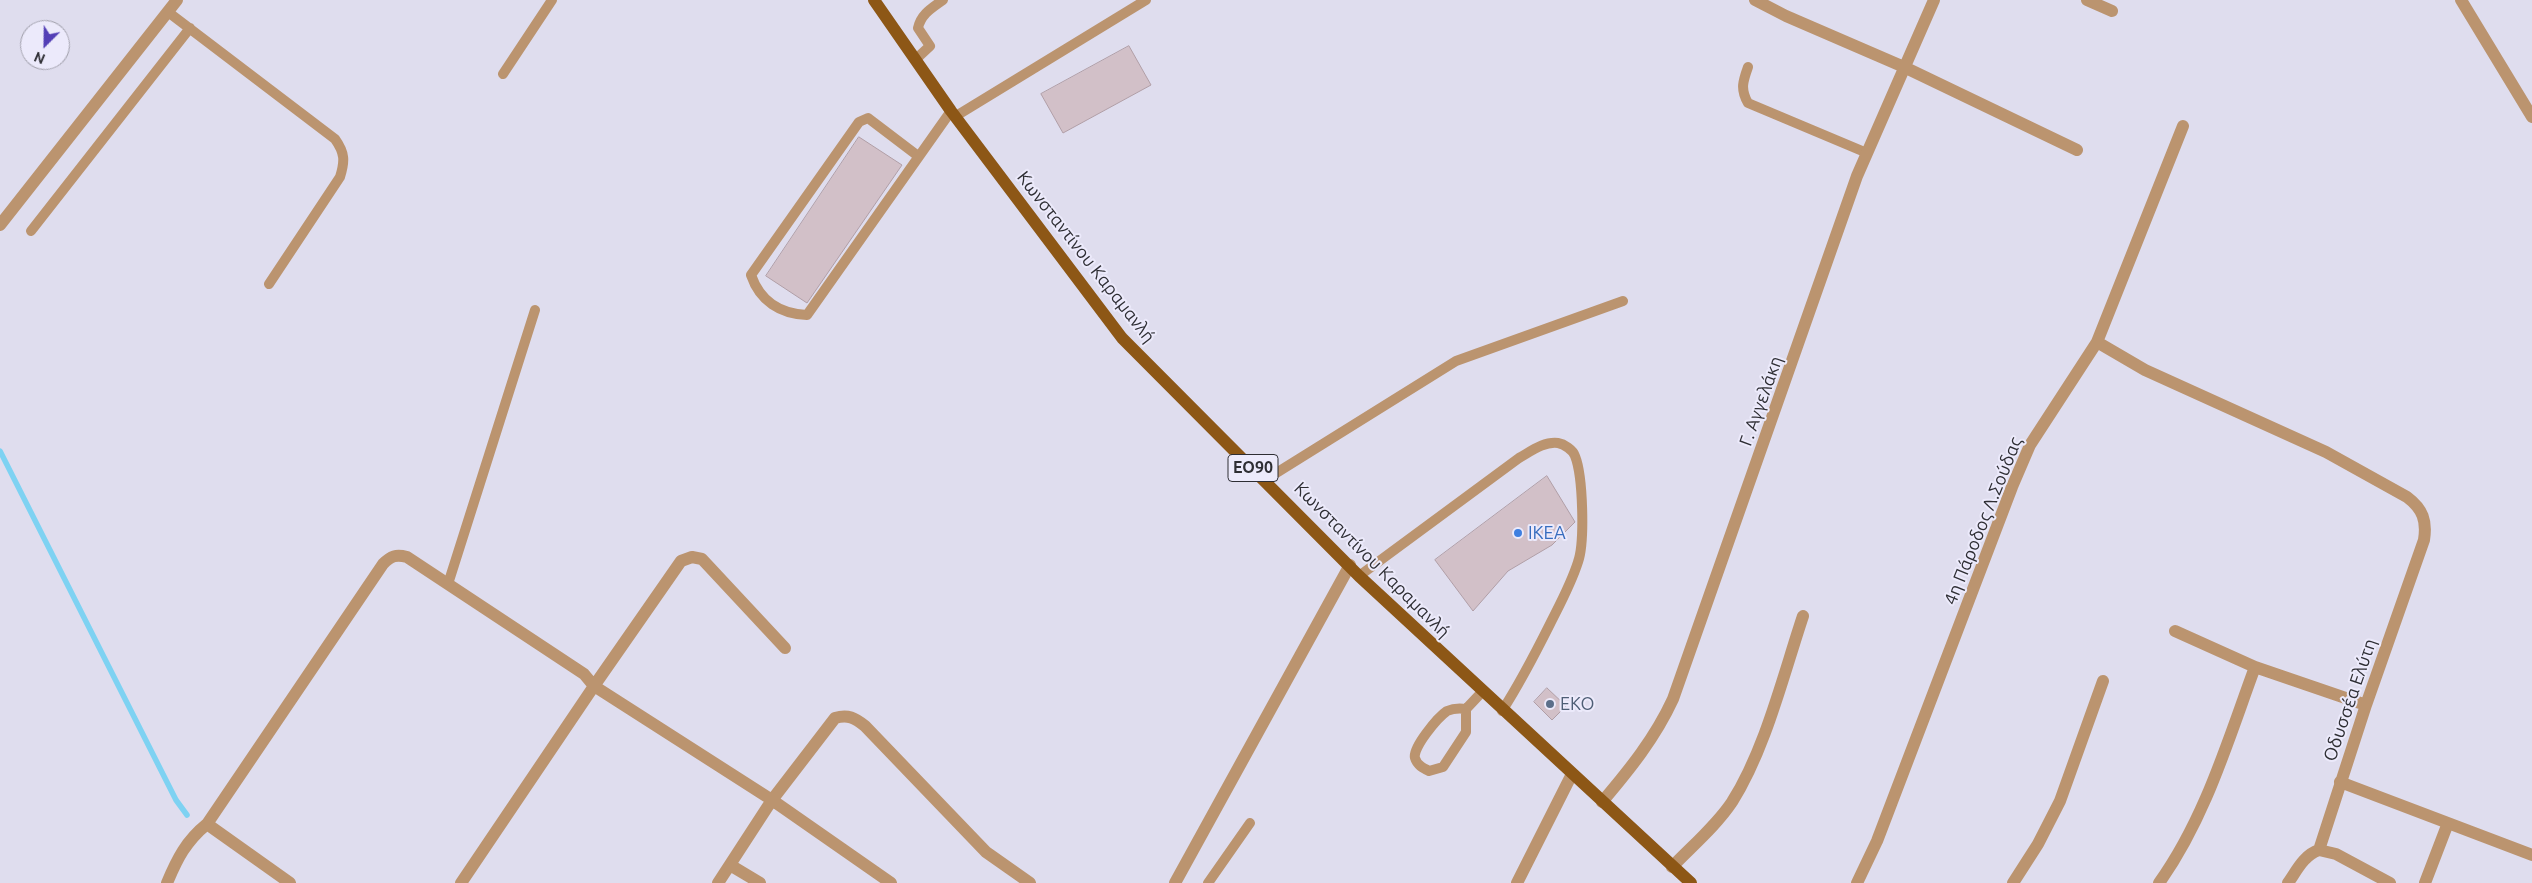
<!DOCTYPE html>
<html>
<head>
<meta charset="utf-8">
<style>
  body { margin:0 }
  #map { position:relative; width:2532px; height:883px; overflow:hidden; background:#dfddee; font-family:Ubuntu,sans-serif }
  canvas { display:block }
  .north { position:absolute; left:20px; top:20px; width:50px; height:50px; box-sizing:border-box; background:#eceafb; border:1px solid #a09fab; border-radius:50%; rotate:203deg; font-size:14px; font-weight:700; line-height:20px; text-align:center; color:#2e2e34 }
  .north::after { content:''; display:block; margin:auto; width:18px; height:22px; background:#533fb6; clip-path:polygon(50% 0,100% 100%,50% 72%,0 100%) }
</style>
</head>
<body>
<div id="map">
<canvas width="2532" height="883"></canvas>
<div class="north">N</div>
</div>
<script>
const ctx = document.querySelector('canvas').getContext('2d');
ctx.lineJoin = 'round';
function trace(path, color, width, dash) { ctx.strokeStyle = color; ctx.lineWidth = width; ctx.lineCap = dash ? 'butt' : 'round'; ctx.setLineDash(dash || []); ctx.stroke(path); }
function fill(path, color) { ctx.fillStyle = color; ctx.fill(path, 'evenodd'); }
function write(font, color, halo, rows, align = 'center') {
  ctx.font = font + ' Ubuntu,sans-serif'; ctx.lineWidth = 4; ctx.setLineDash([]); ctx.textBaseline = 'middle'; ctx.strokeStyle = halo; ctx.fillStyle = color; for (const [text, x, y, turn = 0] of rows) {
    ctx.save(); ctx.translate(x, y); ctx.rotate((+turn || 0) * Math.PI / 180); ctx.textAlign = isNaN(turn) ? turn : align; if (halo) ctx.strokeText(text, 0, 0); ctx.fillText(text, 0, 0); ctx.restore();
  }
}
const stream = new Path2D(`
  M 0,451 L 176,800 L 187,815`);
const building = new Path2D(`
  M 1129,46 L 1151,85 L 1063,133 L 1041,94 Z
  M 859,137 L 902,165 L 807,303 L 766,276 Z
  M 1547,476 L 1575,522 L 1552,545 L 1508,571 L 1473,611 L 1435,560 Z
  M 1547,688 L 1566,706 L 1552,720 L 1534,702 Z`);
const service = new Path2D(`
  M 168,12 L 335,139 C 345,153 345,161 340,177 L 269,284
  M 915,60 L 930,46 L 918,28 C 921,14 932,8 943,0
  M 1748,67 C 1743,81 1740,89 1748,103 L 1867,153
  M 503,74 L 552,0
  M 956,116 L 1146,0
  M 918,156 L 868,118 L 859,122 L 751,275 C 760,301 780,314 807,315 L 951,111
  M 31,231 L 190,28
  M 1265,480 L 1456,361 L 1623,301
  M 1359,576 L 1519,458 C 1530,452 1544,441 1558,443 C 1564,444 1573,450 1575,456 C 1583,476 1585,542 1578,562 C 1571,584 1560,604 1550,624 C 1535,654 1520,683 1502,711
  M 448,584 L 535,310
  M 1466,709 L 1466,732 L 1443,767 L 1429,771 C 1423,768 1417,765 1415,758 C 1412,748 1438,717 1447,711 C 1454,708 1459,708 1466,709 L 1482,692
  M 1208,883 L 1250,823`);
const pedestrian = new Path2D(`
  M 2340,782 L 2532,855
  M 2425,883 L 2448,823`);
const minor = new Path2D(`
  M 1755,0 L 1786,16 L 1904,67 L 2077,150
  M 2087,0 L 2112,11
  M 2461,0 L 2532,117
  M 0,225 L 177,0
  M 2097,342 L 2145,370 L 2326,452 L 2407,497 C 2423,509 2427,521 2424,540 L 2366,705 L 2319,850 C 2304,855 2297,870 2288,883
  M 2175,631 L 2255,667 L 2366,705
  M 1602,802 C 1630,769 1655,738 1673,699 L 1857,176 L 1934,0
  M 207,824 L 290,883
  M 2319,850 L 2336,854 L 2390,883
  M 730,865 L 760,883
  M 1672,867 C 1692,846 1716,826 1732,802 C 1765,750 1783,676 1803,616
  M 167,883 C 177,859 186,841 207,824 L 383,564 C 391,556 396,554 407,557 L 584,674 L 594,686 L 681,561 L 692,557 L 702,559 L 785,648
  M 461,883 L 594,686 L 772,800 L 891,883
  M 718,883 L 772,800 L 835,718 C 848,714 855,718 865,726 L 986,852 L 1030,883
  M 1175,883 L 1350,565
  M 1517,883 L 1572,774
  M 1857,883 L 1877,841 L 2012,487 L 2030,445 L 2097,342 L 2183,126
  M 2013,883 L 2038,844 L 2060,801 L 2103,681
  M 2159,883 C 2205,819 2228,740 2255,667`);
const primary = new Path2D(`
  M 874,0 L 951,111 L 1122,338 L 1359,576 L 1691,883`);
const markers = [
  [1518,533,5,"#3f7fe0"],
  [1550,704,5,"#5c6f8a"]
];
const shields = [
  [1253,468,50]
];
const shieldNames = [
  ["ΕΟ90",1253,468]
];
const streetNames = [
  ["Κωνσταντίνου Καραμανλή",1086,257,52],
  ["Γ. Αγγελάκη",1761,401,-70],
  ["4η Πάροδος Λ.Σούδας",1983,521,-68],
  ["Κωνσταντίνου Καραμανλή",1372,560,45],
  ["Οδυσσέα Ελύτη",2350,700,-71]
];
const shopNames = [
  ["IKEA",1528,533]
];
const serviceNames = [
  ["EKO",1560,704]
];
trace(stream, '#7ed2f2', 5.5);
fill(building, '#d2c0c8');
trace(building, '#b09ea6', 1);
trace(service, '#bb946f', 10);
trace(pedestrian, '#bb946f', 12);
trace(minor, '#bb946f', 12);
trace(primary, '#8d5716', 12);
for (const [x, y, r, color] of markers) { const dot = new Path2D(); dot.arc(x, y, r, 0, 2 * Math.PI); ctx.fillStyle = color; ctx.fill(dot); trace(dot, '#eceafb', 2); }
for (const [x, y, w] of shields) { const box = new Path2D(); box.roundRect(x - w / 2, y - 13.5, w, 27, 4); ctx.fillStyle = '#eceafb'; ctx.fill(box); trace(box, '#2e2e34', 1); }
write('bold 16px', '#2e2e34', null, shieldNames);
write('18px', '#2e2e34', '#eceafb', streetNames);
write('18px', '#366cbe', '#eceafb', shopNames, 'left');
write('18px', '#4e5e75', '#eceafb', serviceNames, 'left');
</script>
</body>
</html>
